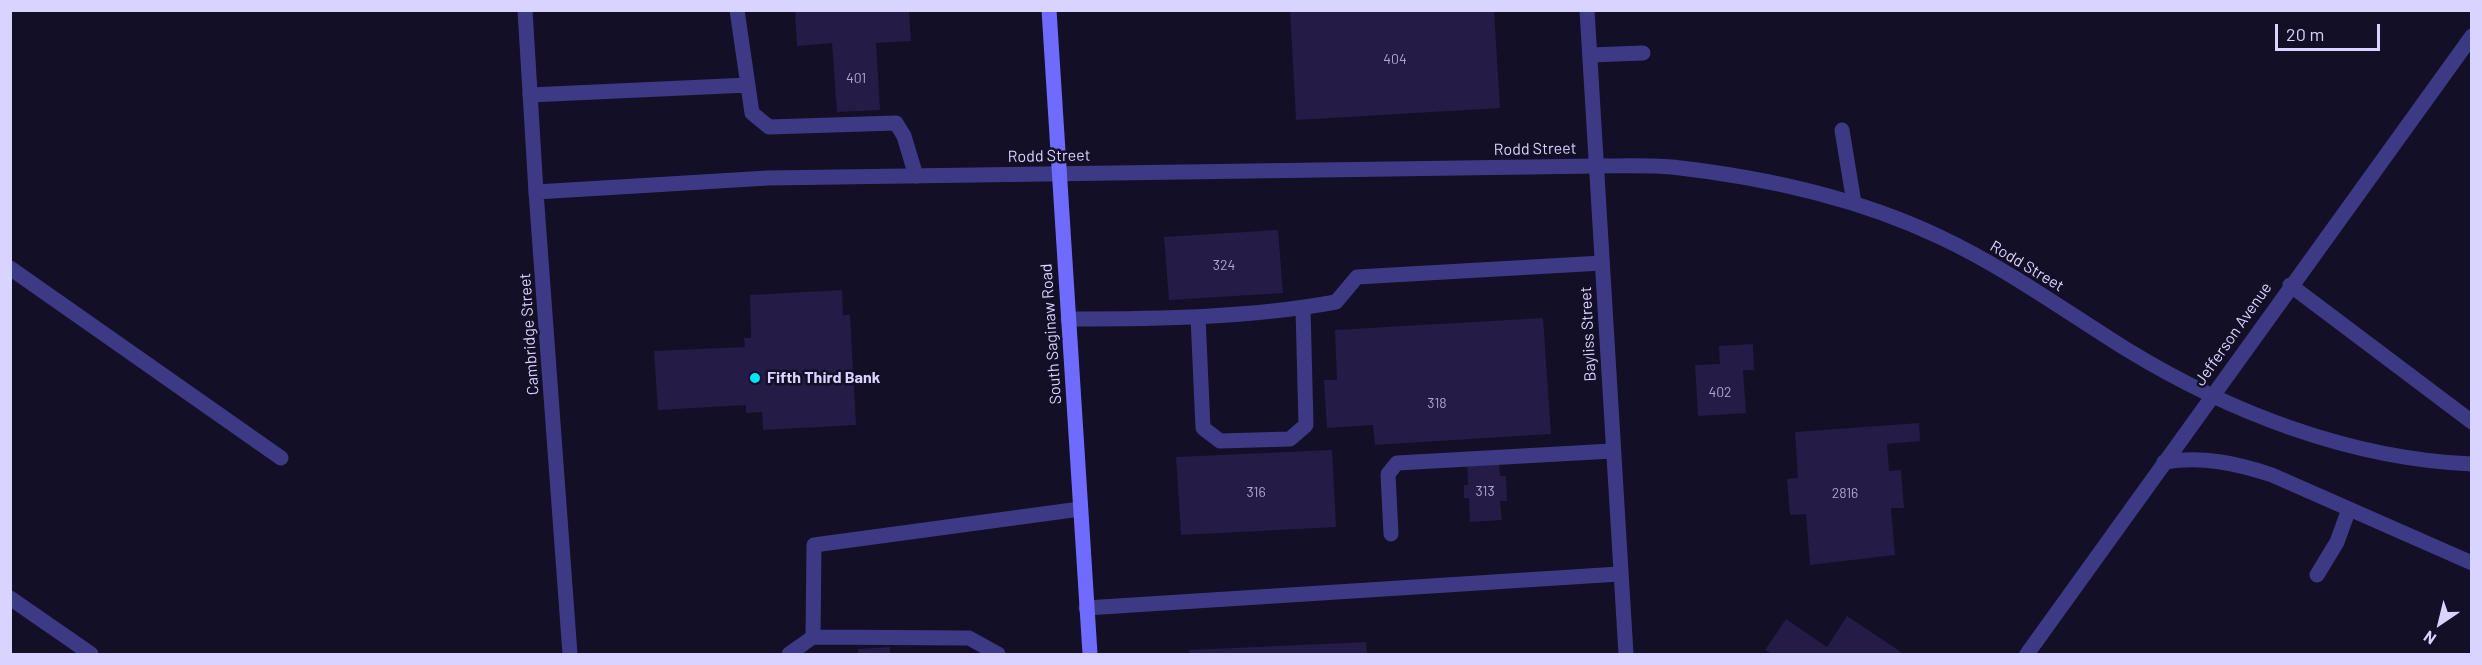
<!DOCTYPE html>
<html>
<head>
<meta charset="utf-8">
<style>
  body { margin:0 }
  #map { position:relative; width:2482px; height:665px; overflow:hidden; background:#130f26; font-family:Barlow,sans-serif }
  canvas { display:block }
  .frame { position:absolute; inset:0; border:12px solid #d9d4ff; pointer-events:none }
  .north { position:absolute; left:2410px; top:593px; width:60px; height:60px; -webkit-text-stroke:4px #130f26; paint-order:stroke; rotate:215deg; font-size:16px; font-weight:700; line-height:24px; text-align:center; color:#d9d4ff }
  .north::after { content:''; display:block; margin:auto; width:21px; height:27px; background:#d9d4ff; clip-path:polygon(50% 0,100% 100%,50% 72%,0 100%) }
  .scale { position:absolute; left:2275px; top:24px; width:105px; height:27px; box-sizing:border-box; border:3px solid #d9d4ff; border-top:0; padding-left:8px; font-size:18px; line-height:21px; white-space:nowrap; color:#d9d4ff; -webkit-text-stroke:4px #130f26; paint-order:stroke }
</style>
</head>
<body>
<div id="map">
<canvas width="2482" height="665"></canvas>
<div class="frame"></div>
<div class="north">N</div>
<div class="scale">20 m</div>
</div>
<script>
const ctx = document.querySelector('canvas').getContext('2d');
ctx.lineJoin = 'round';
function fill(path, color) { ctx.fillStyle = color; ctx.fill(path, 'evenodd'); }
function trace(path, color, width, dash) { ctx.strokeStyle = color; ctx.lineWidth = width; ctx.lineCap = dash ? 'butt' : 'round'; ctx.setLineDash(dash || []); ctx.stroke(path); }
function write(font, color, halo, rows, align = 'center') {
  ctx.font = font + ' Barlow,sans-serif'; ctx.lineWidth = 5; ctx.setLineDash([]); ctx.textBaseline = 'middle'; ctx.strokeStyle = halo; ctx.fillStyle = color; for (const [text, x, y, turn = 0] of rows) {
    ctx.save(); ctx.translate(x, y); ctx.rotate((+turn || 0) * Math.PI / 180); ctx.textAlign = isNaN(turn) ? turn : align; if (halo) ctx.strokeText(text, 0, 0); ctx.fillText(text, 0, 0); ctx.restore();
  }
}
const building = new Path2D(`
  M 795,10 L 909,10 L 911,41 L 876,43 L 880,110 L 837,112 L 832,43 L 797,46 Z
  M 1290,10 L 1494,10 L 1500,108 L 1296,120 Z
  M 1278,230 L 1283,293 L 1169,300 L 1164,237 Z
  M 842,290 L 843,315 L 850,315 L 856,425 L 763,430 L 762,412 L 746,413 L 746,405 L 658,410 L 654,351 L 745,347 L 744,338 L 751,338 L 750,295 Z
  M 1543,318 L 1551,434 L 1375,445 L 1373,425 L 1327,428 L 1324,380 L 1337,380 L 1335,330 Z
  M 1753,344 L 1754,370 L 1743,370 L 1746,413 L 1698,416 L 1695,365 L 1720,364 L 1719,346 Z
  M 1919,423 L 1920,441 L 1887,444 L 1889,471 L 1901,470 L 1904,508 L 1891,508 L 1895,555 L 1810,565 L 1806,514 L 1790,515 L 1787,479 L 1798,478 L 1795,432 Z
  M 1332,450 L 1336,527 L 1181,535 L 1176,457 Z
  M 1499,459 L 1500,476 L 1506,476 L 1507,501 L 1500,501 L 1502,520 L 1470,522 L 1469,498 L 1464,498 L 1464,485 L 1468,485 L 1467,460 Z
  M 1847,616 L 1901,652 L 1900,654 L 1772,654 L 1765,650 L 1786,619 L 1827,647 Z
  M 1366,642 L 1367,654 L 1190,654 L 1189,650 Z
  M 890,647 L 890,654 L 858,654 L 858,649 Z`);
const service = new Path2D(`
  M 737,10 L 752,113 L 769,127 L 896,123 L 904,136 L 916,176
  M 1590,55 L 1643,53
  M 530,95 L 748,85
  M 1842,130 L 1854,203
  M 10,268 L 281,458
  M 1198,317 L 1203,428 L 1220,441 L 1290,439 L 1306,425 L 1303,308
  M 1068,319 C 1158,319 1248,318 1336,302 L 1357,277 L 1602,263
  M 1391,534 L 1388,474 L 1397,463 L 1612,451
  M 2317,575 L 2337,542 L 2349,509
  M 1086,608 L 1619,574
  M 789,654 L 813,637
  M 998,654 L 969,638 L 813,637 L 814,545 L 1080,509`);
const minor = new Path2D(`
  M 525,10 L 536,192
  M 1587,10 L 1626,654
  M 10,598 L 91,654`);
const tertiary = new Path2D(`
  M 2290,285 L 2472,422
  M 2164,462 C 2203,456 2236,463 2272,475 L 2472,563
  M 570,654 L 536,192 L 768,178 L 1597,166 C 1622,166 1647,165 1672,167 C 1763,177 1858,198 1940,237 C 2006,268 2065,311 2126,349 C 2229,412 2350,459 2472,464
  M 2027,654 L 2472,36`);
const secondary = new Path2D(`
  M 1049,10 L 1090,654`);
const markers = [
  [755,378,6,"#00e5ff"]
];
const numberNames = [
  ["404",1395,59],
  ["401",856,78],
  ["324",1224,265],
  ["402",1720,392],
  ["318",1437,403],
  ["313",1485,491],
  ["316",1256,492],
  ["2816",1845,493]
];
const streetNames = [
  ["Rodd Street",1535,149,-1],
  ["Rodd Street",1049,156,-1],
  ["Rodd Street",2027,266,31],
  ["Cambridge Street",529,334,-94],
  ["South Saginaw Road",1051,334,-94],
  ["Bayliss Street",1588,334,-93],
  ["Jefferson Avenue",2233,334,-55]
];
const poiNames = [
  ["Fifth Third Bank",767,378]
];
fill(building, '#241b47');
trace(service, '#3d3a85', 15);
trace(minor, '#3d3a85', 15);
trace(tertiary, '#3d3a85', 15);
trace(secondary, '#6f6bff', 15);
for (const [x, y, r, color] of markers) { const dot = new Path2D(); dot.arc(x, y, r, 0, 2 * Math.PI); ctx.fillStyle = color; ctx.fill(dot); trace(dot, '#130f26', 2); }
write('14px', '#aca6d1', null, numberNames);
write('16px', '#d9d4ff', '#130f26', streetNames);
write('bold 16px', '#d9d4ff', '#130f26', poiNames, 'left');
</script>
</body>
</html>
